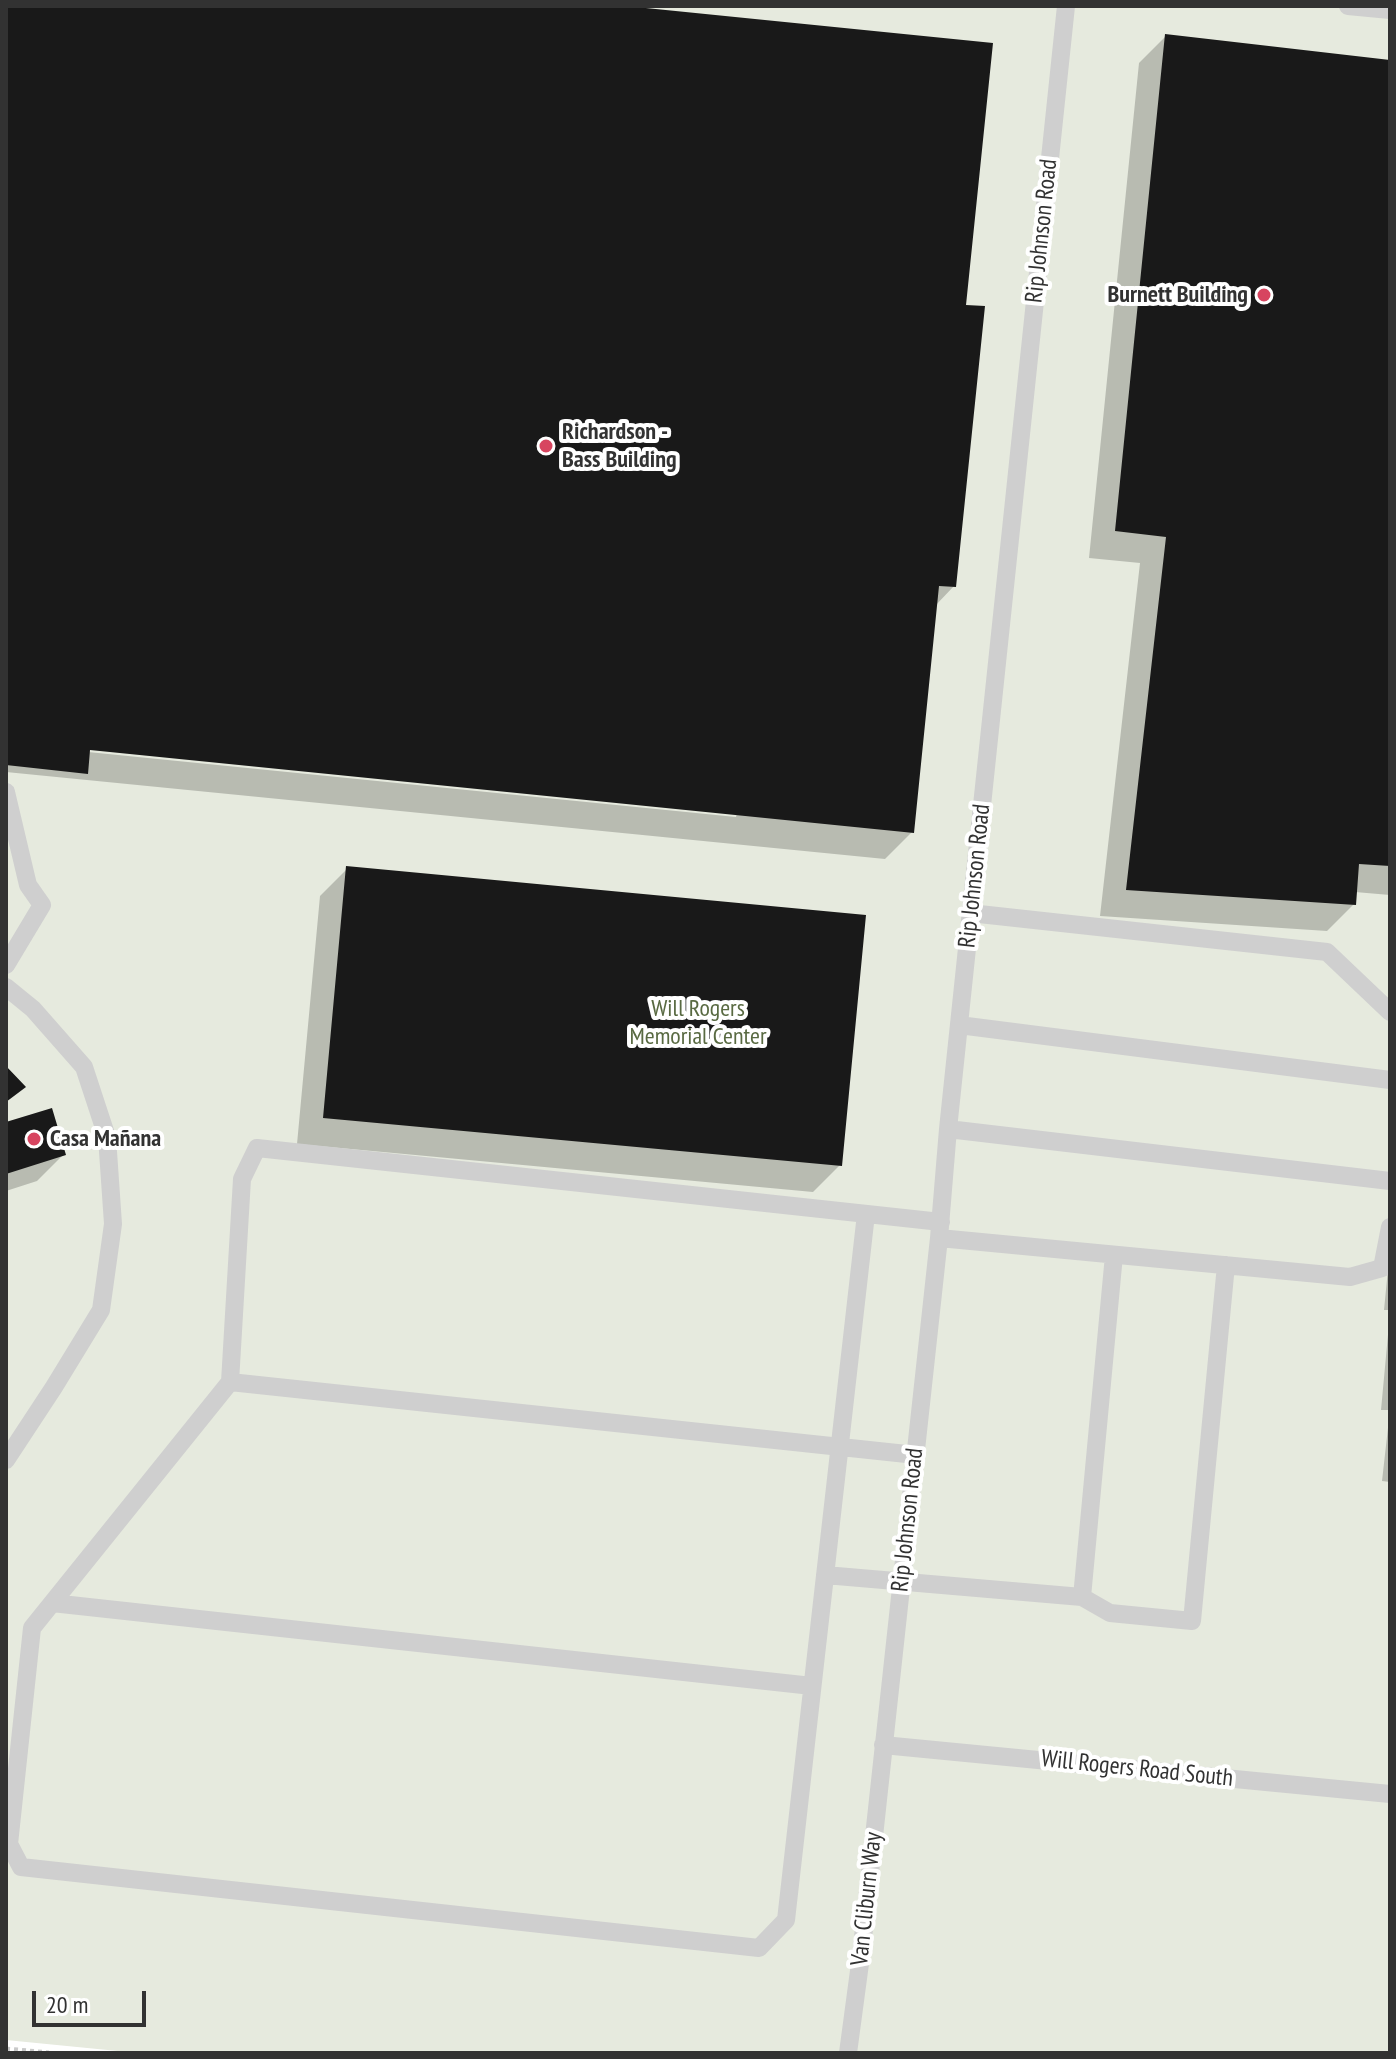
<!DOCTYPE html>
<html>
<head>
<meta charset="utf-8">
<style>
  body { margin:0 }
  #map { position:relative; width:1396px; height:2059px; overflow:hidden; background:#fff; font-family:"PT Sans Narrow",sans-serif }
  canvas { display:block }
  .frame { position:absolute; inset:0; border:8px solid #323232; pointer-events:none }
  .scale { position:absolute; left:32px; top:1991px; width:114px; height:36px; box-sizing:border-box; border:4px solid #323232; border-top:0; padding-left:10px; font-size:24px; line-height:28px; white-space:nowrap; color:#323232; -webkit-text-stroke:6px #fff; paint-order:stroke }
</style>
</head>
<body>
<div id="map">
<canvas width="1396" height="2059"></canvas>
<div class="frame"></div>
<div class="scale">20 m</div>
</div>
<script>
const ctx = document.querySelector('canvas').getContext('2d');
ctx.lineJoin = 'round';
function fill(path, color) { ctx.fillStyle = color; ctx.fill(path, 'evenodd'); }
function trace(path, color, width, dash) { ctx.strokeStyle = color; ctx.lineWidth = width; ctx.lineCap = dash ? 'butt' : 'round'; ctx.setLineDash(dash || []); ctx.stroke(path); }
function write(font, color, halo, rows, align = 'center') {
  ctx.font = font + ' "PT Sans Narrow",sans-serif'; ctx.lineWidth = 8; ctx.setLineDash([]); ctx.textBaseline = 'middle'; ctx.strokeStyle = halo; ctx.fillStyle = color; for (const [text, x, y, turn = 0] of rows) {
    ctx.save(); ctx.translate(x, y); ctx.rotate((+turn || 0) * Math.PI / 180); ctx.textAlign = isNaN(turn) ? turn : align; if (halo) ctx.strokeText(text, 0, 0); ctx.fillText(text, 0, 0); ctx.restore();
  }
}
const green = new Path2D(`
  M 6,6 L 1390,6 L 1390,2053 L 138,2053 L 6,2040 Z`);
const shadow = new Path2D(`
  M 6,6 L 606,6 L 964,307 L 954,586 L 935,606 L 912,832 L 885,859 L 6,772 ZM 88,748 L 737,813 L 736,817 L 88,752 Z
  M 1166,36 L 1390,62 L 1390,895 L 1355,892 L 1354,904 L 1327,931 L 1100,916 L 1140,563 L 1089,558 L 1139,63 Z
  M 347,869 L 840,1165 L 813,1192 L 297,1144 L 320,896 Z
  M 6,1125 L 64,1154 L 37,1181 L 6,1191 Z
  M 1390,1249 L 1390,1310 L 1384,1310 Z
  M 1390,1313 L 1390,1482 L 1382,1481 L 1390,1410 L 1381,1410 Z`);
const building = new Path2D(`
  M 6,6 L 626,6 L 993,43 L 966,305 L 985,306 L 956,587 L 939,586 L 914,833 L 90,750 L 88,774 L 6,765 Z
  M 1165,34 L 1390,60 L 1390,866 L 1359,864 L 1356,905 L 1126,890 L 1166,537 L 1115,531 Z
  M 346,866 L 866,915 L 842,1166 L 323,1118 Z
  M 6,1066 L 26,1087 L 6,1102 Z
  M 52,1108 L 66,1155 L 6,1174 L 6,1122 Z`);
const path = new Path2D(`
  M 6,2049 L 49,2053`);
const lane = new Path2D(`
  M 1348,6 L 1390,10
  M 6,792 L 28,885 L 42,905 L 6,965
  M 970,913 L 1327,952 L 1390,1012
  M 6,987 L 33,1009 L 84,1067 L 107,1137 L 113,1224 L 101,1310 L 54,1387 L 6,1460
  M 959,1025 L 1390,1080
  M 948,1129 L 1390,1181
  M 866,1214 L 786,1920 L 759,1948 L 21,1867 L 9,1844 L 32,1628 L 230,1382 L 242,1179 L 257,1148 L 941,1222
  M 939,1238 L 1350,1277 L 1382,1268 L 1390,1227
  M 230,1382 L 916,1455
  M 825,1575 L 1082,1597 L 1114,1255
  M 1082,1597 L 1110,1613 L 1192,1621 L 1226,1265
  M 52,1603 L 812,1686
  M 883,1745 L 1390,1794
  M 848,2053 L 861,1956 L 939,1238 L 948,1129 L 1066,6`);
const markers = [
  [1264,295,8,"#d74560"],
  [546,446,8,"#d74560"],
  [34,1139,8,"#d74560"]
];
const streetNames = [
  ["Rip Johnson Road",1042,231,-84],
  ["Rip Johnson Road",975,876,-84],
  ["Rip Johnson Road",908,1520,-84],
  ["Will Rogers Road South",1137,1769,6],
  ["Van Cliburn Way",867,1899,-84]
];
const poiNames = [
  ["Burnett Building",1248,295,"right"],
  ["Richardson -",562,432],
  ["Bass Building",562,460],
  ["Casa Mañana",50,1139]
];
const parkNames = [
  ["Will Rogers",698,1009],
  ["Memorial Center",698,1037]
];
fill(green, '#e6eade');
fill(shadow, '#0003');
fill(building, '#191919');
trace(path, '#c9c9c9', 5, [4, 4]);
trace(lane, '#cfcfcf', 18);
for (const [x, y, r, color] of markers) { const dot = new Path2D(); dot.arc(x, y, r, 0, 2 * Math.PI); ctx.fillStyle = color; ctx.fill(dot); trace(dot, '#fff', 3); }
write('24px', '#323232', '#fff', streetNames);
write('bold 24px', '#323232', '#fff', poiNames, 'left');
write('24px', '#596a42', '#fff', parkNames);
</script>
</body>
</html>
